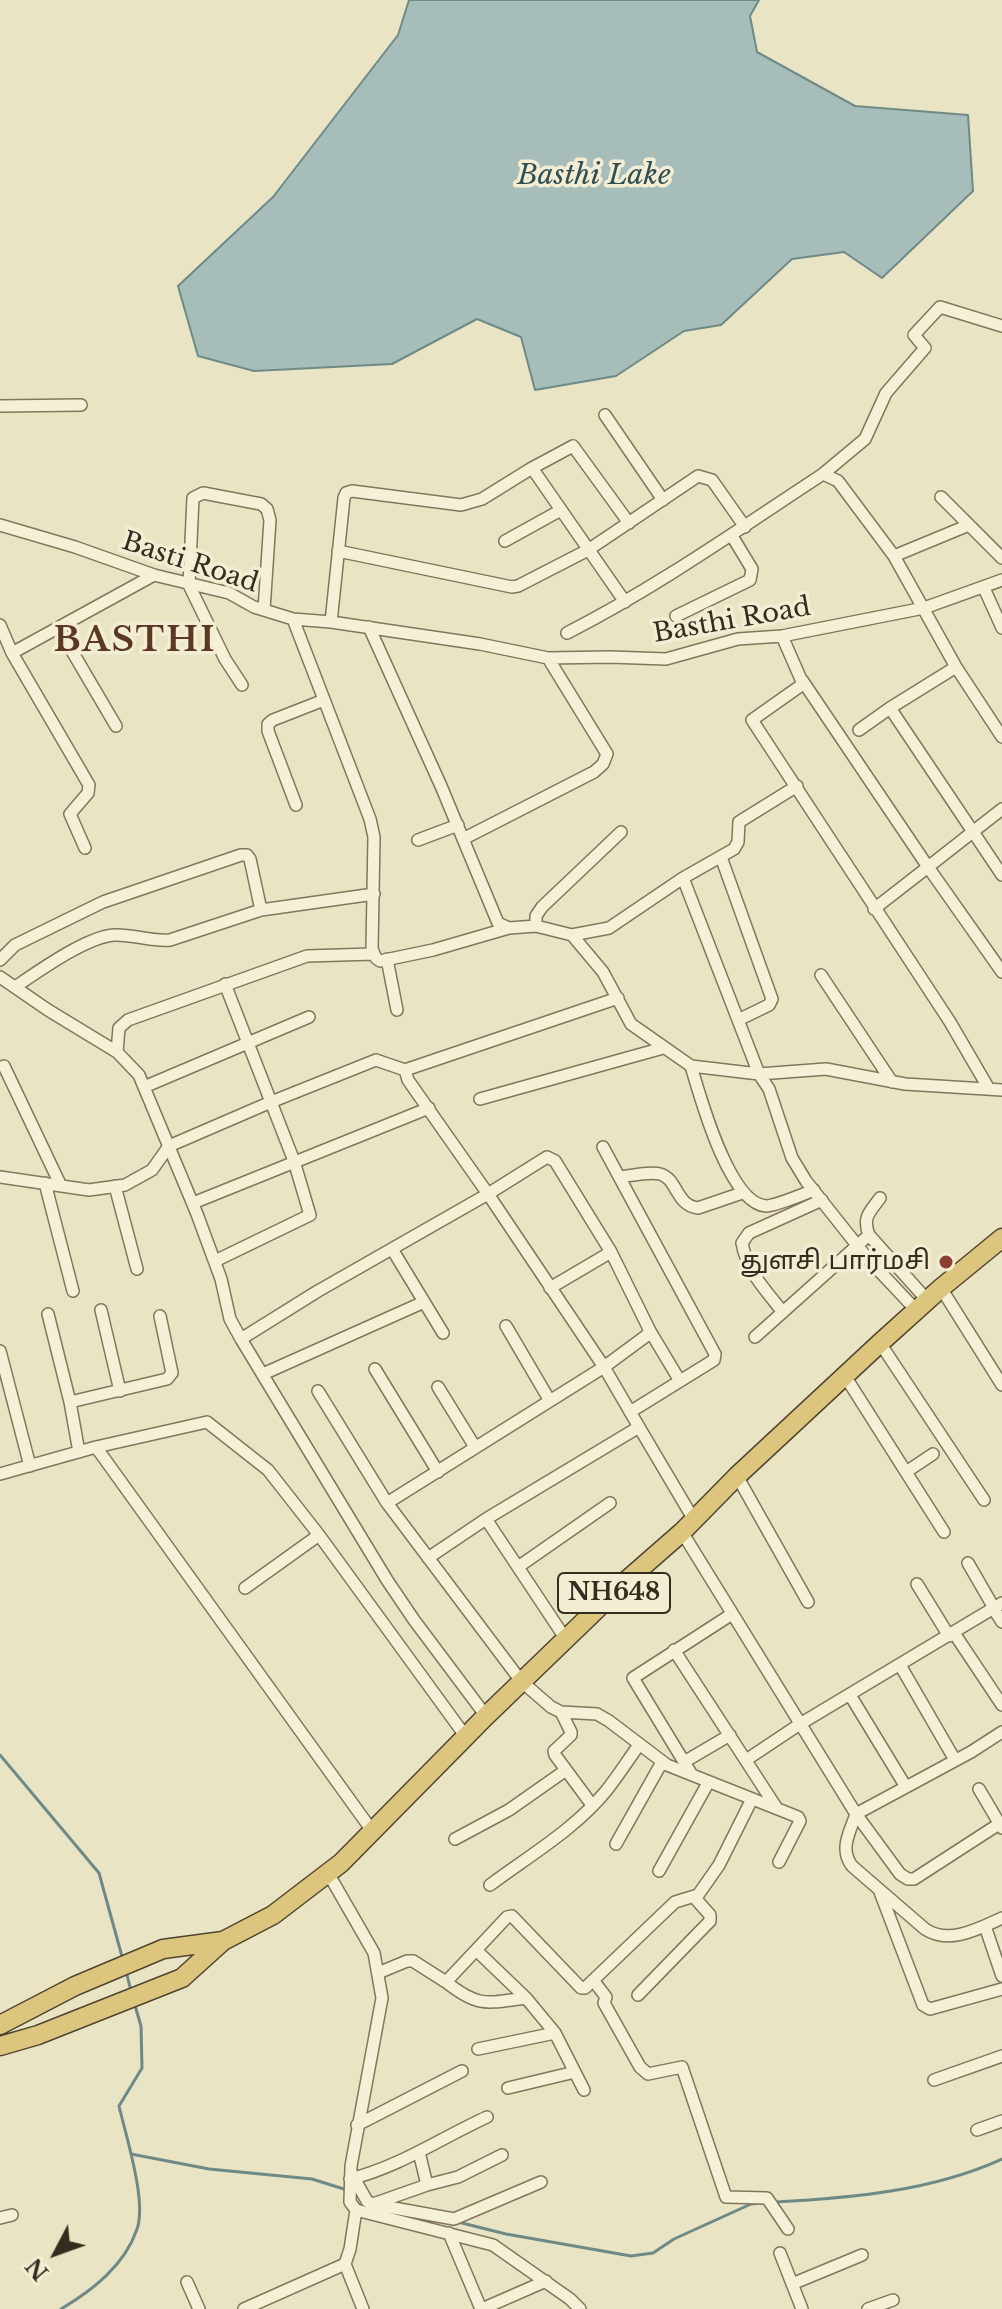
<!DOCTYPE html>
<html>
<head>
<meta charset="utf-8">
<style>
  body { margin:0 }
  #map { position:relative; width:1002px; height:2309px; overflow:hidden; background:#e9e4c4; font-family:"Libre Baskerville",serif }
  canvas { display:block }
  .north { position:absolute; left:16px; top:2213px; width:80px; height:80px; -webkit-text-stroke:6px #f2edd3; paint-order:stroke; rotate:229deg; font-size:22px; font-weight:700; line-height:32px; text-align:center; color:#342c1f }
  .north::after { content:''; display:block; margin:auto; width:28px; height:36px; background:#342c1f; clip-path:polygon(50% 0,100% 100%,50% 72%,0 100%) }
</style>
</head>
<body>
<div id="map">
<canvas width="1002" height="2309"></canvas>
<div class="north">N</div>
</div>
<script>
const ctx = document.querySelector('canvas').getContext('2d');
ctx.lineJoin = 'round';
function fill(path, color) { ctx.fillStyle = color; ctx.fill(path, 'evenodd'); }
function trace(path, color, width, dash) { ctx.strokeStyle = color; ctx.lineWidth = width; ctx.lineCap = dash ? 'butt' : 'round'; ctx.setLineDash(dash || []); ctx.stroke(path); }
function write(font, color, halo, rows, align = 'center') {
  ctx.font = font + ' "Libre Baskerville","Noto Sans Tamil",serif'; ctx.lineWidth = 7; ctx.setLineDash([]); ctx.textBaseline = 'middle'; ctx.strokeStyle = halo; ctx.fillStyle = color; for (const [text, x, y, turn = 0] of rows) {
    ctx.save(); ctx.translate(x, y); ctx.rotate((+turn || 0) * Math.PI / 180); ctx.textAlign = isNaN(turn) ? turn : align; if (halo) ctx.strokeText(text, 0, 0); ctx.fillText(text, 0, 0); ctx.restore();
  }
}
const water = new Path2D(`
  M 409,0 L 759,0 L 750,16 L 757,52 L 855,106 L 968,115 L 973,191 L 882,278 L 844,252 L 792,259 L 721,325 L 684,331 L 616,376 L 535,390 L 521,337 L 477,319 L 392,364 L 254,371 L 198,356 L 178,286 L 273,197 L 398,35 Z`);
const stream = new Path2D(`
  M 0,1755 L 99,1873 L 123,1960
  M 126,1971 L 131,1991
  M 131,2154 L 209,2169 L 312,2179 L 347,2190
  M 775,2202 C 851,2198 932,2191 1002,2159
  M 458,2222 L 506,2234 L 631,2256 L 653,2253 L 674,2239 L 751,2204 L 759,2203
  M 61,2309 C 93,2290 125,2265 137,2229 C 147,2202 126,2136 119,2106 L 142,2068 L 141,2026 L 134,2002`);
const minor = new Path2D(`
  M 0,406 L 81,405
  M 605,415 L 663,500
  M 532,468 L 573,446 L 629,523
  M 823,474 L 865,439 L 886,393 L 925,348 L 914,335 L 940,307 L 1002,326
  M 941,497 L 1002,558
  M 0,525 L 75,547 L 154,575 L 229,593 L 254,607 L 293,619 L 331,622 L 480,644 L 548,658 L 610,657 L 666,659 L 738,639 L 782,636 L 924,608 L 1002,580
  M 505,541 L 561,510
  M 338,551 L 512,587 L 518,586 L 588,550 L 698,476 L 712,480 L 745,527
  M 894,556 L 969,525
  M 984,588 L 1002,628
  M 676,616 L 750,580 L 752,569 L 732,536
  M 293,619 L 370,819 L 374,837 L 372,949 L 376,958 L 380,961 L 433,950 L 509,928
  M 331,622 L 344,498 L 346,493 L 352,491 L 461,505 L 482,499 L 532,468 L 625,602
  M 0,625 L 12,653 L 89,785 L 88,793 L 70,814 L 85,848
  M 369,627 L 441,786 L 498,923 L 509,928 L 536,926 L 572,935 L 609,928 L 683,878 L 759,1074 L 769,1089 L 792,1158 L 806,1181 L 868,1259 L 916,1310
  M 59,629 L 116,726
  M 567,633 C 657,587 739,529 823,474 L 838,481 L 894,556 L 956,667 L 1002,737
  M 782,636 L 803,684 L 752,720 L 950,1022 L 989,1089
  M 12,653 L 154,575
  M 956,667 L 890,708 L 1002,875
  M 802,680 L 928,867 L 1002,809
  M 242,685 L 225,659 L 189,585 L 193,498 L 203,493 L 261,504 L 267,509 L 270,520 L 264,610
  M 859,730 L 890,708
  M 296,805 L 268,731 L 268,724 L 273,720 L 324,700
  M 463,839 L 594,772 L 603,764 L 607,754 L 548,658
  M 418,840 L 458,825
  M 721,857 L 772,999 L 769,1005 L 738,1020
  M 683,878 L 734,849 L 738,842 L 739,822 L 797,786
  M 874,909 L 928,867 L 1002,972
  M 536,926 L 536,916 L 542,907 L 621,832
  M 572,935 L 603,972 L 631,1024 L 691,1066 L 759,1074 L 826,1069 L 905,1084 L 1002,1090
  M 387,959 L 397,1010
  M 0,960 L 15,945 L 103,902 L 241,855 L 247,855 L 250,859 L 261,910
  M 821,975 L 892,1082
  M 0,977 L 48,1010 L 117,1052 L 139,1075 L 197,1214 L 221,1279 L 230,1319 L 241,1339
  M 15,987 C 39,971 86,937 114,935 C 133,934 152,942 170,940 L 261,910 L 374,894
  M 117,1052 L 119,1028 L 128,1020 L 307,956 L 373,954
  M 4,1066 L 61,1186
  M 691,1066 C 700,1096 729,1204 766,1206 C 775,1206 804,1194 814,1190
  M 405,1070 L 408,1080 L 488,1194 L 547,1157 L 555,1161 L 611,1252 L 650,1331 L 646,1336 L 604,1367 L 387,1503 L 521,1681 L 551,1707 L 561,1712 L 597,1714 L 609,1721 L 667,1765 L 798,1817 L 800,1821 L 779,1862
  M 144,1087 L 309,1017
  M 480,1099 L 663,1048
  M 603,1147 L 715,1354 L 714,1360 L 630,1412
  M 0,1177 L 89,1190 L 125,1185 L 152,1170 L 169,1146 L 271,1102 L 376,1060 L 405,1070 L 618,998
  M 620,1177 C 631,1176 649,1171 660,1174 C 678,1179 675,1205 698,1208 L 742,1193
  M 45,1183 L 73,1291
  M 115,1186 L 137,1269
  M 880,1198 C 870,1212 862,1217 869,1235 L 927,1300
  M 193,1203 L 429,1108
  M 392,1249 L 443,1333
  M 215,1261 L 310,1215 L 294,1161 L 225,984
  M 550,1288 L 611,1252
  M 941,1288 L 1002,1385
  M 101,1310 L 120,1391
  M 783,1312 C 765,1290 747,1271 742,1243 L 749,1233 L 822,1200
  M 48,1314 L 70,1402 L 79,1452
  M 506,1326 L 550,1401
  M 650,1331 L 680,1381
  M 755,1337 L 869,1235
  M 880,1343 L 984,1500
  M 0,1351 L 30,1466
  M 375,1369 L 438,1472
  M 263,1374 L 424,1302
  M 845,1376 L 944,1532
  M 438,1387 L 475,1447
  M 318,1391 L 387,1503
  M 70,1402 L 167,1379 L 172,1373 L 160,1316
  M 639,1427 L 694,1520
  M 96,1447 L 373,1832
  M 906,1472 L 933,1454
  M 0,1474 L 96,1447 L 207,1422 L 268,1470 L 319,1535 L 466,1737
  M 737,1476 L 808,1602
  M 682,1532 L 856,1814 L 971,1752 L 1002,1732
  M 428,1558 L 486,1519
  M 968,1563 L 994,1608
  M 518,1567 L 610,1503
  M 917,1584 L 949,1636
  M 245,1588 L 319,1535
  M 993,1608 L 1002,1622
  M 954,1633 L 1002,1705
  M 674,1650 L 776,1807
  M 900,1665 L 955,1760
  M 850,1695 L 906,1787
  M 561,1712 L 571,1732 L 571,1735 L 554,1751 L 555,1755 L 592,1805
  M 486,1716 L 414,1620 L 387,1580 L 241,1339 L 318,1291 L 488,1194 L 604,1367 L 639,1427 L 486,1519 L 565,1638
  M 746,1760 L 800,1724 L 1002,1603
  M 684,1762 L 730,1735
  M 692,1775 L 633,1678 L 732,1614
  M 979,1789 L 1002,1828
  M 856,1814 C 850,1832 839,1849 852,1866 L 925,1929 C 949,1945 978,1929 1002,1918
  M 856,1814 L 900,1874 L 908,1879 L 914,1879 L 999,1824
  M 455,1839 L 509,1810 L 566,1770
  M 616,1844 L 662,1762
  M 659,1871 L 708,1783
  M 328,1873 L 374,1953 L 382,1998 L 351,2166 L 350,2202 L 356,2210 L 493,2245 L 570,2299 L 580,2309
  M 490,1885 C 529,1856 575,1829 606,1791 C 618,1776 628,1760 639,1745
  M 880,1892 L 923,2005 L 930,2009 L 1002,1989
  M 985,1926 L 1002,1976
  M 476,1950 L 526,1998 L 555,2033 L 584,2090
  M 378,1973 L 407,1961 L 413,1961 L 446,1982 L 507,1917 L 512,1916 L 581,1988 L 585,1988 L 675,1902 L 698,1895 L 719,1865 L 752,1799
  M 593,1980 L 606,1997 L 604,2003 L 640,2067 L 648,2074 L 682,2067 L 726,2197 L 767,2198 L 788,2229
  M 446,1982 C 479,2008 486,2003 526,1998
  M 638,1995 L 710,1921 L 710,1915 L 694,1897
  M 478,2049 L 555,2033
  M 934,2080 L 1002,2056
  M 508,2088 L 575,2072
  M 357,2125 L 462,2071
  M 977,2130 L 1002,2121
  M 419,2152 L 427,2185
  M 354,2178 L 367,2201 L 372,2204 L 454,2219 L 541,2182
  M 350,2179 C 399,2167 441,2138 487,2117
  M 373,2204 L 427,2185 L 458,2177 L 502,2155
  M 0,2218 L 12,2215
  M 449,2233 L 481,2309
  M 780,2253 L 802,2309
  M 345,2264 L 363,2309
  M 187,2282 L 199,2309
  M 792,2284 L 862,2255
  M 244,2309 L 345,2264 L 350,2249 L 356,2210
  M 482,2309 L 546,2281
  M 868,2309 L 893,2300`);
const trunk = new Path2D(`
  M 0,2025 L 75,1986 L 163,1949 L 223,1941
  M 0,2046 L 38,2035 L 182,1978 L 223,1941 L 273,1915 L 341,1863 L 486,1716 L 626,1581 L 682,1532 L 737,1476 L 880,1343 L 941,1288 L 1002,1238`);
const markers = [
  [946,1262,8,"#8b3f33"]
];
const shields = [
  [614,1593,112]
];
const shieldNames = [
  ["NH648",614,1593]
];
const streetNames = [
  ["Basti Road",190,563,18],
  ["Basthi Road",732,621,-10]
];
const poiNames = [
  ["துளசி பார்மசி",930,1262]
];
const waterNames = [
  ["Basthi Lake",594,176]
];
const districtNames = [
  ["BASTHI",135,641]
];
fill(water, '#a6bdba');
trace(water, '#6e8a87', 2);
trace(stream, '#6e8a87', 3);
trace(minor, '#82765c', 14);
trace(trunk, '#504430', 21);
trace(minor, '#f5f1d7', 11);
trace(trunk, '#dcc67e', 18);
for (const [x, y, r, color] of markers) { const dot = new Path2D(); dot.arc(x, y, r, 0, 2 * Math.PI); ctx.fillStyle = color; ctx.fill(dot); trace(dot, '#f2edd3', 3); }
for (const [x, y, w] of shields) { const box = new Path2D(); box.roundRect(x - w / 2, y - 20, w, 40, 6); ctx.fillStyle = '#f2edd3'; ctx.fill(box); trace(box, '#342c1f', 2); }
write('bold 24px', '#342c1f', null, shieldNames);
write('26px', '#342c1f', '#f2edd3', streetNames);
write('26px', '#342c1f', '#f2edd3', poiNames, 'right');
write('italic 28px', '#304f52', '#f2edd3', waterNames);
ctx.letterSpacing = '2px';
write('bold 34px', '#5c3723', '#f2edd3', districtNames);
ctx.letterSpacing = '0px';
</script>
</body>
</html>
